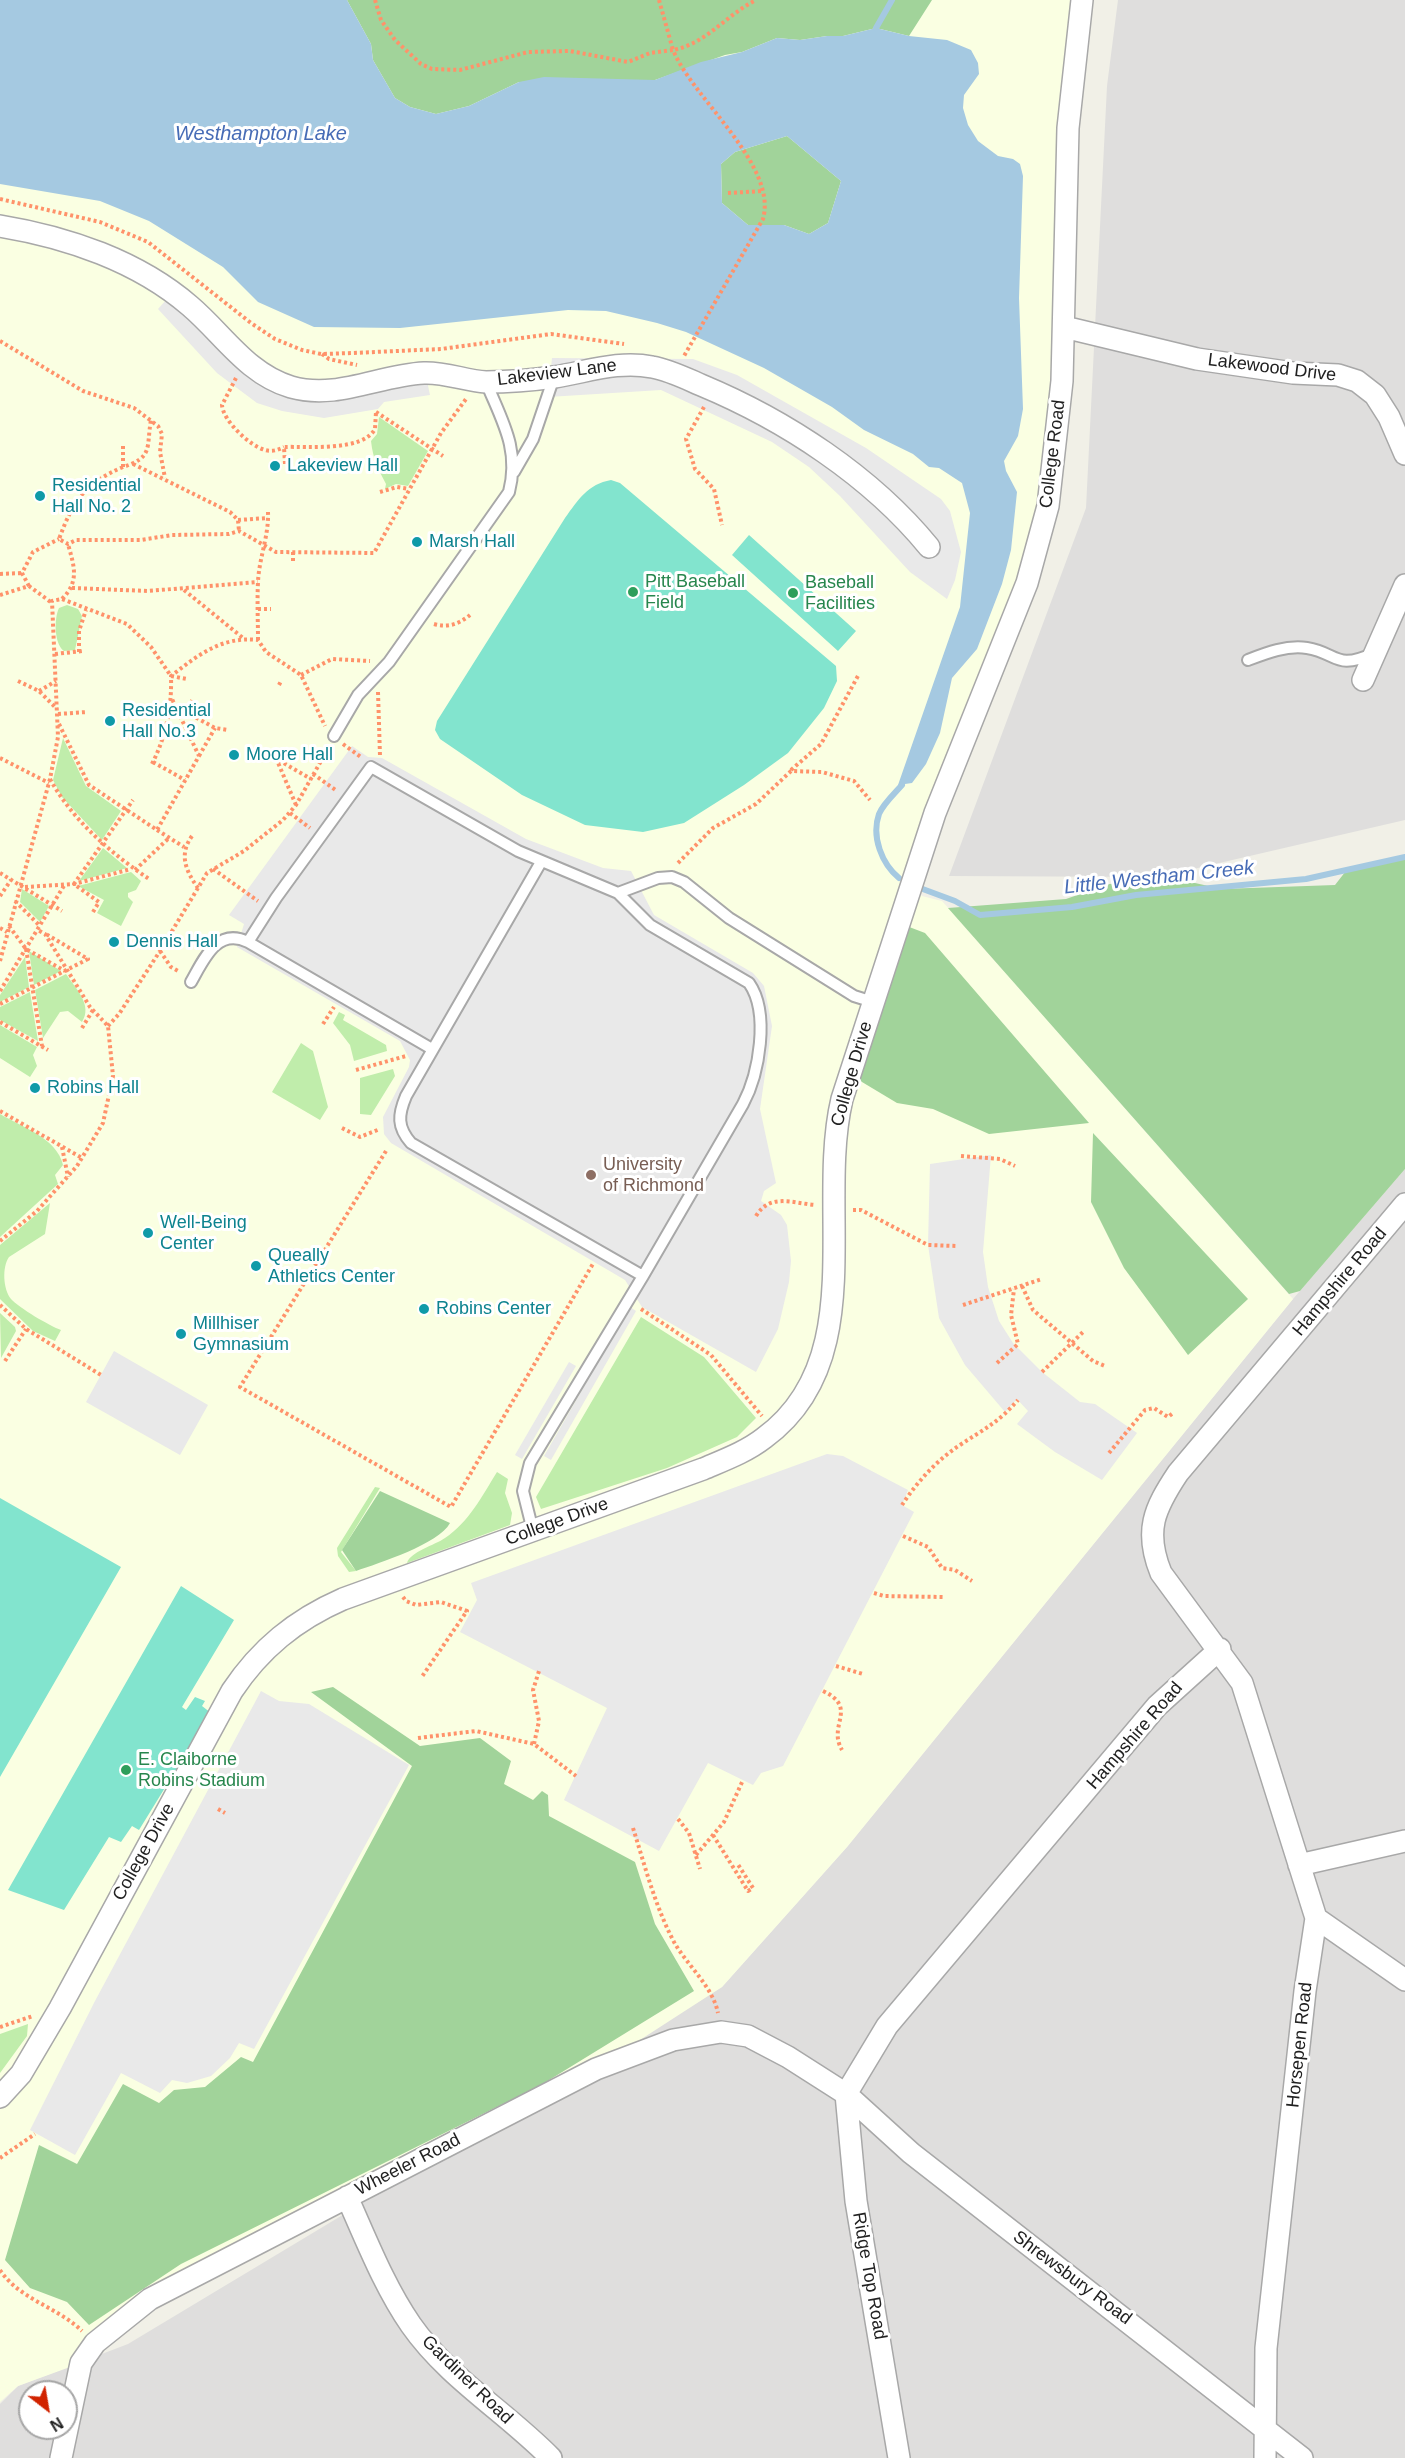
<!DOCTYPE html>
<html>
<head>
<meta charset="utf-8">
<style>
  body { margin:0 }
  #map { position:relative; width:1405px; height:2458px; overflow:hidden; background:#f1f0e7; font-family:Arial,sans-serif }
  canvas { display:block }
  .north { position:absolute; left:18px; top:2380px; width:60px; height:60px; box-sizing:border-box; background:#fff; border:2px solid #a6a6a6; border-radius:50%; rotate:149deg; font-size:16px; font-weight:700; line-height:24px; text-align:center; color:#212121 }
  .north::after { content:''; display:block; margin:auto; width:21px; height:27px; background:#d12300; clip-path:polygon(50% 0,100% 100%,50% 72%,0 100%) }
</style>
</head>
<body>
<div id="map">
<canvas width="1405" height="2458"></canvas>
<div class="north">N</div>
</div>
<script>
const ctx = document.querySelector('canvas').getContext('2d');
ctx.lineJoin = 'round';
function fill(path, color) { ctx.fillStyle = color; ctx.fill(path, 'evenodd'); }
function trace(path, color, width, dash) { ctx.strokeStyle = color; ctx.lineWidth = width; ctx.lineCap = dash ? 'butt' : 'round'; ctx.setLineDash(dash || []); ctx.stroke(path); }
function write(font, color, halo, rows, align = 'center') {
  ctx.font = font + ' Arial,sans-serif'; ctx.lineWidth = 6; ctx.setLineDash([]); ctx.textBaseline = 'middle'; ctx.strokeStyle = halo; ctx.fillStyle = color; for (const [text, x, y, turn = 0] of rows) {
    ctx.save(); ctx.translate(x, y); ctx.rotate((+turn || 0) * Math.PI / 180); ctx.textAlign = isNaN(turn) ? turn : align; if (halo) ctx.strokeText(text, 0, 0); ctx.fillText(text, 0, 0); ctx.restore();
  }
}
const residential = new Path2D(`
  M 1118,0 L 1405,0 L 1405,820 L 1159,877 L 949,876 L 1086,508 L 1107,86 Z
  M 1405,1169 L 1405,2458 L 0,2458 L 0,2404 L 18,2386 L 128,2344 L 722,1987 L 847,1847 L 1293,1299 ZM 30,2392 L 66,2392 L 66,2428 L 30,2428 Z`);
const education = new Path2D(`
  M 0,0 L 1082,0 L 1048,506 L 911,884 L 922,896 L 942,901 L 1293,1299 L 847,1847 L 722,1987 L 595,2069 L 185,2279 L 81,2363 L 18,2386 L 0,2402 Z`);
const grass = new Path2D(`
  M 379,417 L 428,451 L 408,486 L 396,484 L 385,489 L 386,484 C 378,469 373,459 371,441 L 377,434 Z
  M 67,605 L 78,609 L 82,616 L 75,650 L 64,651 C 54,644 54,618 59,608 Z
  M 63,738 L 86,786 L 121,811 L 102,840 L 62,797 L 53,780 Z
  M 103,848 L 127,868 L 79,881 Z
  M 131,872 L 141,881 L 136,890 L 128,893 L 128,897 L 133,902 L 121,926 L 97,913 L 104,900 L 78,886 Z
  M 22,889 L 49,906 L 40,922 L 20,902 Z
  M 29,951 L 61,971 L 34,985 Z
  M 25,957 L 29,987 L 0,1002 L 0,995 Z
  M 66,974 C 76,989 93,1005 82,1022 L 68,1011 L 60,1012 L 43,1038 L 35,990 Z
  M 30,992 L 38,1041 L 0,1020 L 0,1007 Z
  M 339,1012 L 345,1015 L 343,1020 L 386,1045 L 387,1051 L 354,1061 L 350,1045 L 333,1023 Z
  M 0,1025 L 37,1047 L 33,1055 L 37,1066 L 30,1077 L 0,1058 Z
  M 301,1043 L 313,1051 L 328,1107 L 320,1120 L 272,1092 Z
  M 393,1069 L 395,1076 L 371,1115 L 360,1114 L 360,1078 Z
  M 0,1114 C 22,1127 57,1138 63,1165 L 55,1175 L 58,1184 L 0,1237 Z
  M 50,1203 L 45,1234 L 9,1257 C 2,1267 3,1289 11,1299 C 19,1308 50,1326 61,1330 L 55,1341 L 33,1331 L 0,1299 L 0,1245 Z
  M 0,1313 L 15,1327 L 16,1331 L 1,1358 Z
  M 641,1317 L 704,1357 L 756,1418 L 737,1437 L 667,1468 L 541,1509 L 536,1497 Z
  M 497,1472 L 508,1479 L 505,1493 L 512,1513 L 510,1525 L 407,1563 C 410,1552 435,1545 445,1538 C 469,1522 482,1496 497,1472 Z
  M 375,1487 L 380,1488 L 341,1552 L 356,1571 L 349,1572 L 338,1556 L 337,1548 Z
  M 28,2024 L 27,2036 L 0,2073 L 0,2034 Z`);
const forest = new Path2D(`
  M 347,0 L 932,0 L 909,36 L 876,28 L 843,36 L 827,36 L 800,40 L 777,38 L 742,52 L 725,55 L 655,80 L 519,82 L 469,106 L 436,114 L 410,107 L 395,98 L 373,60 L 371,44 Z
  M 787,136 L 841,181 L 828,223 L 809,234 L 784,225 L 748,225 L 722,203 L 721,164 L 735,152 Z
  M 1405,855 L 1405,1169 L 1300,1291 L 1289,1294 L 948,908 L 1066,899 L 1109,884 L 1177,879 L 1222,889 L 1335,885 L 1349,867 L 1381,864 Z
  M 904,925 L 925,933 L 1089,1123 L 989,1134 L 933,1109 L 897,1103 L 857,1079 Z
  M 1093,1133 L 1248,1299 L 1188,1355 L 1124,1268 L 1091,1202 Z
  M 380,1491 L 450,1523 C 439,1544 379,1563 356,1571 L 342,1550 Z
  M 333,1687 L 420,1746 L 480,1738 L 511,1761 L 504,1784 L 533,1800 L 542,1791 L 548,1795 L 549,1816 L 635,1862 L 655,1924 L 694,1991 L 541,2085 L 181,2264 L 89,2325 L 67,2302 L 30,2288 L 5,2260 L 39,2145 L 77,2164 L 123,2084 L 159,2103 L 174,2090 L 205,2087 L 241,2057 L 253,2062 L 412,1766 L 311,1692 Z`);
const pitch = new Path2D(`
  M 611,480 L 620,483 L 836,666 L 837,681 L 824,708 L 788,753 L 744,785 L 684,823 L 643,832 L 585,825 L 522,795 L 440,739 L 435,730 L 437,721 L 565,518 C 578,500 588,484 611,480 Z
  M 749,535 L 856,631 L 838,651 L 732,555 Z
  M 0,1498 L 121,1567 L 0,1777 Z
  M 181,1586 L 234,1620 L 182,1707 L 186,1710 L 195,1697 L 205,1701 L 202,1706 L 211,1713 L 139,1830 L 132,1826 L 121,1842 L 109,1837 L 64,1910 L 8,1890 Z`);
const parking = new Path2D(`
  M 168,298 L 230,360 L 271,391 L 317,402 L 338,400 L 385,387 L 427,381 L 430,395 L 384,402 L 378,409 L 324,418 L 282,411 L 257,403 L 217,373 L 158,309 Z
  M 552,358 L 693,359 L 737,375 L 866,448 L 941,499 L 950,511 L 961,552 L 955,580 L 947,599 L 910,572 L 840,496 L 809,467 L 772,442 L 661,390 L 548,397 Z
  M 352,746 L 368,757 L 382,758 L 526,839 L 603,868 L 631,871 L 654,915 L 753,973 L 764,986 L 772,1026 L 760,1109 L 776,1183 L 764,1191 L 761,1201 L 781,1215 L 787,1225 L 791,1261 L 789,1282 L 778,1329 L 756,1372 L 642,1307 L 625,1280 L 391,1143 L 384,1134 L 383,1117 L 409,1067 L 410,1060 L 400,1041 L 237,947 L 244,924 L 229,915 Z
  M 991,1155 L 983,1252 L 988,1287 L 999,1321 L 1013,1343 L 1042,1372 L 1080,1402 L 1095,1404 L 1137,1433 L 1102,1480 L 1055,1452 L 1017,1424 L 1028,1411 L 1017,1399 L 1005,1412 L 965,1365 L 939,1318 L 928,1245 L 930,1164 Z
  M 630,1307 L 636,1311 L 551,1460 L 544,1456 Z
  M 114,1351 L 208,1405 L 180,1455 L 86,1402 Z
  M 569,1362 L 576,1366 L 522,1459 L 515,1455 Z
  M 827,1454 L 843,1456 L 908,1490 L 902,1505 L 914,1512 L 783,1766 L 761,1773 L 753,1785 L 708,1763 L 659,1851 L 564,1800 L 607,1708 L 460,1632 L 477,1600 L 471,1583 Z
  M 261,1691 L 279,1701 L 309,1704 L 409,1765 L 254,2049 L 239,2043 L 230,2058 L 211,2076 L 187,2083 L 172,2080 L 160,2093 L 121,2073 L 75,2155 L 30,2130 L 95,2001 Z`);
const water = new Path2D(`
  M 0,0 L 347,0 L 371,44 L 373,60 L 395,98 L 410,107 L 436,114 L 469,106 L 519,82 L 544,77 L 655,80 L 701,62 L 742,52 L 777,38 L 800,40 L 827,36 L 843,36 L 876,28 L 909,36 L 947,40 L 971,50 L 978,63 L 979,74 L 964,95 L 963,108 L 968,125 L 978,141 L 998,156 L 1013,159 L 1020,164 L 1023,176 L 1019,298 L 1023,409 L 1018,436 L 1004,461 L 1006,471 L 1017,492 L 1011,550 L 1002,584 L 977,649 L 952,678 L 940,733 L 926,764 L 912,783 L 898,785 L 960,607 L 970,513 L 962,483 L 939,468 L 929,467 L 913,454 L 864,430 L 832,407 L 764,368 L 686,332 L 657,323 L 606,311 L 568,310 L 400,328 L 314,327 L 258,302 L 223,267 L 149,221 L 100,201 L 0,184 ZM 787,136 L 841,181 L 828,223 L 809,234 L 784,225 L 748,225 L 722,203 L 721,164 L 735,152 Z`);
const stream = new Path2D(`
  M 876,28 L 892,0
  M 899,878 C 882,864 871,837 879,814 C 883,804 895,793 902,785
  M 920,888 L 955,901 L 980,915 L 1072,907 L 1136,895 L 1306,879 L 1405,857`);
const path = new Path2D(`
  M 375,0 L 381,20 L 395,40 L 421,64 L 432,69 L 460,70 L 528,52 L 570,51 L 628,62 L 650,53 L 673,50 C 693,99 778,165 763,219 L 684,356
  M 659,0 L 673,50 C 706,44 726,15 756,0
  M 728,193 L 763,191
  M 0,199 L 100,222 L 148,242 L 251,323 L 275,339 L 302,350 L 321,354 L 353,353 L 441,349 L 551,334 L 624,344
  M 0,341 L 83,391 L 134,408 L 158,426 L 162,434 L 160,452 L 165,478
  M 322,354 L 329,359 L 357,365
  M 236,378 L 222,405 C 223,421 250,446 265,450 C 272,452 278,450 284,447
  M 704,407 L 686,439 L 695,469 L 714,489 L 722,525
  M 376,412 L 443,456
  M 123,446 L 123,467 C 154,457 146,447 151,420
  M 133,464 L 230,512 L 238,520 L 239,531
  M 285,464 L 284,447 C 308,446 362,452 375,429 L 376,412
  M 123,467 C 85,483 73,501 59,539 L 68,544 L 76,540 L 141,540 L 172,535 L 229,534 L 239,531 L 276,552 L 374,553 L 441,433 L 466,399
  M 380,492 L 397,487 L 409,489
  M 238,520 L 268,518
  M 293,552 L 293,562
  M 0,574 L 22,573
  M 29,586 L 22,573 L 33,552 L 59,539
  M 72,588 L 148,591 L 258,582
  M 184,590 L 243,638
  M 0,595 L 29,586 L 52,603
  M 62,599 C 80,581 74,566 68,544
  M 258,609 L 271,609
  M 434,624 C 448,628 459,624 470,615
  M 258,640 C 258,621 257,602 258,582 C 259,558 269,536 268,512
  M 79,652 L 79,631 L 86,610
  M 55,654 L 83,651
  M 301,675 L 332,659 L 370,661
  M 18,681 L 39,691 L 57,709
  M 279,685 L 281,681
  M 39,691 L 56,681
  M 378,692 L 380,756
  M 175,706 L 215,728 L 228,730
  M 188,712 L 192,700
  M 58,714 L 87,712
  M 59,724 L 89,785 L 157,830 L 199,756 L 172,699
  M 343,744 L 361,757
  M 258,748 L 311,779
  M 199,756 L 215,728
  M 0,758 L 49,783
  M 276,758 L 296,805
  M 153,762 L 185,780
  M 152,764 C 166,736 172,708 171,676 C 198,655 222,636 258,640 L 266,652 L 301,675 L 325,726
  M 791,770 L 821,744 L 859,674
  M 313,774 L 337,791
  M 50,779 C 73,821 111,853 149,879
  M 290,813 L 310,828
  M 157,830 L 184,847
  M 192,836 C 179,854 185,870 198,888
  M 678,863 L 713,828 L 756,804 L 791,771 L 822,772 L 854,781 L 870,800
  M 213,869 L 258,901
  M 135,870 L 169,838
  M 0,873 L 62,911
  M 25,887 L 74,884 L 131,869
  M 0,896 L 11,880
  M 15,901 L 40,926
  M 93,912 L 99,902 L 74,884 L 133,800
  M 9,926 L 26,949 L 65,971
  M 0,928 L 7,932
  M 26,949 L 42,1046
  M 160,951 L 171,967 L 180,972
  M 0,961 L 50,779 L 58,737 L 52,601 L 62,599 L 127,624 L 151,647 L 171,676 L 187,679
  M 0,991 L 65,884
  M 0,1004 L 88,959 L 46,934
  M 0,1022 L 48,1050
  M 323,1024 L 334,1007
  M 108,1026 L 119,1014 L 160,951 L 207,873 L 244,851 L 283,820 L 296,805 L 329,747
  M 82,1028 L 93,1010
  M 356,1070 L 406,1056
  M 0,1111 L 82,1158
  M 342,1128 L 360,1137 L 380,1129
  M 62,1147 L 68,1177
  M 386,1151 L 240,1387 L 451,1507 L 594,1262
  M 961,1156 L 1000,1159 L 1015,1166
  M 853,1210 L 861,1210 L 928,1245 L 956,1246
  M 756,1216 C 770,1193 792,1203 815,1205
  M 0,1241 L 37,1211 L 77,1166 L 103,1123 L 113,1076 L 108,1026 L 90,1007 L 45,934 L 38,930
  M 1022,1286 L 1033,1310 L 1093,1361 L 1105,1366
  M 0,1305 L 26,1329 L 101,1375
  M 963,1305 L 1042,1279
  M 641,1309 L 711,1355 L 762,1416
  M 5,1361 L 26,1329
  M 997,1363 L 1018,1344 L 1011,1315 L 1014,1289
  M 1042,1372 L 1083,1332
  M 1109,1453 L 1145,1410 L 1154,1408 L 1168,1417 L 1173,1413
  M 902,1505 C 917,1482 937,1460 960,1445 C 984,1429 998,1423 1018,1400
  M 903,1536 L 928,1547 L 942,1568 L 955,1570 L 972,1581
  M 874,1593 L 884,1596 L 943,1597
  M 403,1597 L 406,1601 L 416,1605 L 441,1602 L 467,1611 L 421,1678
  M 836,1666 L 863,1674
  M 823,1691 C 859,1708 827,1725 842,1750
  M 418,1738 L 476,1731 L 534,1744 L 576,1776
  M 534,1744 L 539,1721 L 533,1690 L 539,1671
  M 218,1809 L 225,1813
  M 678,1819 L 689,1833 L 700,1869
  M 633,1828 C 645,1866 655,1906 674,1942 C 687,1965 713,1987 718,2013
  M 713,1835 L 748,1891 L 753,1888 L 737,1863
  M 696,1855 L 724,1822 L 743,1780
  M 0,2027 L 33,2016
  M 0,2158 L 35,2134
  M 0,2270 C 20,2300 56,2306 82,2331`);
const service = new Path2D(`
  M 514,472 L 533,439 L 554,377
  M 1248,660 C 1266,653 1286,645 1307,648 C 1338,653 1335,671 1374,653
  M 334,736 L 358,695 L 389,662 L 509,492 C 520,449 502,421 486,382
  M 541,862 L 406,1096 C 398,1115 397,1127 411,1143 L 643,1276
  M 191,982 C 204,959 217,927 248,942
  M 432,1049 L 248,942 L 276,898 L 371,767 L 518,851 L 618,893
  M 533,1531 L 523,1491 L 530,1463 L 643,1276 L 743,1104 C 759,1074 770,1013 749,983 L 650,925 L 618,893 L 658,878 L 672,877 L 684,882 L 729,918 L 854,996 L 873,1002`);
const minor = new Path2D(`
  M 0,226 C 67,237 138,261 190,306 C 223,334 247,374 291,387 C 337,400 379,375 424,373 C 445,372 466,381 486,382 C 508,382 533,380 554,377 C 587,372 619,360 652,367 C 669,370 685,378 701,385 C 785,420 871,476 929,547
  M 1064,327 L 1197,359 L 1293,373 L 1338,375 L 1357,381 L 1375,395 L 1389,417 L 1405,454
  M 1363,680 L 1405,585
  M 1299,1865 L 1405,1841
  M 1316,1918 L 1405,1980
  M 846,2094 L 887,2026 L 1157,1706 L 1220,1649
  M 846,2094 L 856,2201 L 899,2458
  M 0,2097 L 21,2074 L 60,2008 L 232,1691 C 260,1649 295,1620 343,1599 L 703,1469 C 724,1460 746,1452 764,1438 C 871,1360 816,1209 842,1099 L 935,813 L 1027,583 L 1048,506 L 1062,381 L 1068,128 L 1082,0
  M 347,2197 C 366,2239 384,2286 411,2325 C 448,2378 506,2412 551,2458
  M 61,2458 L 81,2363 L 95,2343 L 150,2299 L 596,2069 L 673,2040 L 721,2032 L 748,2036 L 788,2057 L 846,2094 L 911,2153 L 1302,2458
  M 1265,2458 L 1266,2348 L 1305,1991 L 1316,1918 L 1242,1683 L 1161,1573 C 1144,1531 1154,1509 1178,1473 L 1405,1204`);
const markers = [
  [275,466,6,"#0f9aa8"],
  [40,496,6,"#0f9aa8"],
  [417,542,6,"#0f9aa8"],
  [633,592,6,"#2e9e5b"],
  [793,593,6,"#2e9e5b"],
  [110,721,6,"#0f9aa8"],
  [234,755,6,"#0f9aa8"],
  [114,942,6,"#0f9aa8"],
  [35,1088,6,"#0f9aa8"],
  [591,1175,6,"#8d6e63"],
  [148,1233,6,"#0f9aa8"],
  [256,1266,6,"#0f9aa8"],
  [424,1309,6,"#0f9aa8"],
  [181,1334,6,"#0f9aa8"],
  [126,1770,6,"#2e9e5b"]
];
const streetNames = [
  ["Lakewood Drive",1272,368,7],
  ["Lakeview Lane",557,373,-7],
  ["College Road",1053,454,-83],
  ["College Drive",852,1074,-74],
  ["Hampshire Road",1340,1282,-50],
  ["College Drive",557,1522,-20],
  ["Hampshire Road",1135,1736,-49],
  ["College Drive",144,1852,-61],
  ["Horsepen Road",1300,2045,-84],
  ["Wheeler Road",408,2165,-27],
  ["Ridge Top Road",869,2276,80],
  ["Shrewsbury Road",1072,2278,37],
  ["Gardiner Road",467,2380,44]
];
const cultureNames = [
  ["Lakeview Hall",287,466],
  ["Residential",52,486],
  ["Hall No. 2",52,507],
  ["Marsh Hall",429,542],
  ["Residential",122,711],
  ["Hall No.3",122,732],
  ["Moore Hall",246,755],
  ["Dennis Hall",126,942],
  ["Robins Hall",47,1088],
  ["Well-Being",160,1223],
  ["Center",160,1244],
  ["Queally",268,1256],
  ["Athletics Center",268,1277],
  ["Robins Center",436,1309],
  ["Millhiser",193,1324],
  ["Gymnasium",193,1345]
];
const leisureNames = [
  ["Pitt Baseball",645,582],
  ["Field",645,603],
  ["Baseball",805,583],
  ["Facilities",805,604],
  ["E. Claiborne",138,1760],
  ["Robins Stadium",138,1781]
];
const educationNames = [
  ["University",603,1165],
  ["of Richmond",603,1186]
];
const waterNames = [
  ["Westhampton Lake",261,134],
  ["Little Westham Creek",1159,878,-6]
];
fill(residential, '#dfdedd');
fill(education, '#faffe2');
fill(grass, '#c0edab');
fill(forest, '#a1d39a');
fill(pitch, '#82e4ce');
fill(parking, '#e9e9e9');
fill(water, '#a5c9e1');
trace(stream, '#a5c9e1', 6);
trace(service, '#a8a8a8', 14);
trace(minor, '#a8a8a8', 24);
trace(path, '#ff926a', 4, [3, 3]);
trace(service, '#fff', 10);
trace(minor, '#fff', 21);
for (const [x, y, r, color] of markers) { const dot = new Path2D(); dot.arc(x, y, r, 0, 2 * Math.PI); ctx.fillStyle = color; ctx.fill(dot); trace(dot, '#fff', 2); }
write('18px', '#212121', '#fff', streetNames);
write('18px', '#0d838f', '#fff', cultureNames, 'left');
write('18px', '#27864d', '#fff', leisureNames, 'left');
write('18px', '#785e54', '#fff', educationNames, 'left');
write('italic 20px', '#476cb6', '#fff', waterNames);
</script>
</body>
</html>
